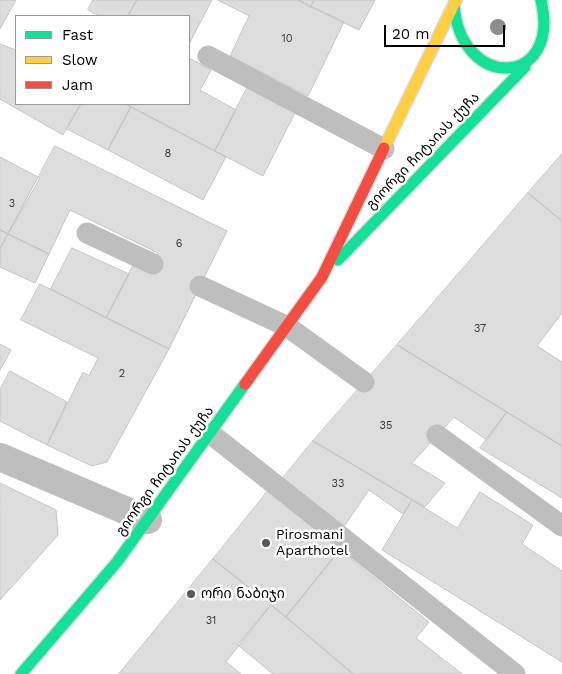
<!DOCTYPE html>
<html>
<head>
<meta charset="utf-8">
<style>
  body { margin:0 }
  #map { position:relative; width:562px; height:674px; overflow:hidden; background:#fff; font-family:"Work Sans",sans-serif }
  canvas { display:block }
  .legend { position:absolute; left:15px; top:15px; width:175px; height:90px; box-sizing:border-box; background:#fff; border:1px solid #999; margin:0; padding:6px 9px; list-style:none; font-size:15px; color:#000 }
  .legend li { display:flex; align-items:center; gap:10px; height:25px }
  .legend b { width:25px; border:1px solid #999 }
  .scale { position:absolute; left:384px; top:25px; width:121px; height:22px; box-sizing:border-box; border:2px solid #000; border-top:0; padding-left:6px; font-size:15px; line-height:18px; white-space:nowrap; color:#000; -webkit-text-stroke:4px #fff; paint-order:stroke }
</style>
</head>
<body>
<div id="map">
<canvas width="562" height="674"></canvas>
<ul class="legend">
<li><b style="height:6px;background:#16e098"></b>Fast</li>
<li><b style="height:6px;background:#ffcf43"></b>Slow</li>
<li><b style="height:6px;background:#f24e42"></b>Jam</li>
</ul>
<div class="scale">20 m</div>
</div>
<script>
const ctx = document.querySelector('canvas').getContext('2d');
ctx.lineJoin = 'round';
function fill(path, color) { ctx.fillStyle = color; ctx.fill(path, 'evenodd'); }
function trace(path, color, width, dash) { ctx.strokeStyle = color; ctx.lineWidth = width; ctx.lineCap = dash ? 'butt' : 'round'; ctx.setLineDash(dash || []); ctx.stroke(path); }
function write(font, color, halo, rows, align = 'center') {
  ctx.font = font + ' "Work Sans","Noto Sans Georgian",sans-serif'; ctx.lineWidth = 5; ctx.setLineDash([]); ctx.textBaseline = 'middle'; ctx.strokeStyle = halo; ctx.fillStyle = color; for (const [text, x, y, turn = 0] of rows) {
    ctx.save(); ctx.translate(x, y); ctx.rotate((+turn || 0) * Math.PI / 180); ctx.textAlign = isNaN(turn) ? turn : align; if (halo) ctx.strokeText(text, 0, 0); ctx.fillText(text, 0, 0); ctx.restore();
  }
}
const building = new Path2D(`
  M 0,0 L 16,0 L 0,29 Z
  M 93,0 L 137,0 L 128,16 L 100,16 L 88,10 Z
  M 137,0 L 212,0 L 189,44 L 189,16 L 128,16 Z
  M 218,0 L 298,0 L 344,22 L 308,96 L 230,56 L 249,16 Z
  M 298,0 L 314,0 L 311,7 Z
  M 314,0 L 375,0 L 359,30 L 311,7 Z
  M 0,44 L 16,50 L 16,104 L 81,104 L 63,135 L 0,99 Z
  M 189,58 L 211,70 L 200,90 L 236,110 L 215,151 L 126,104 L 189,104 Z
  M 248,86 L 296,111 L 263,176 L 215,151 Z
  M 81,104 L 125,104 L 131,107 L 108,150 L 67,129 Z
  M 131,107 L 226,157 L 203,200 L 108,150 Z
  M 55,146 L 227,231 L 169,349 L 106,318 L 134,263 L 149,271 L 158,253 L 70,210 L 49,254 L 8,234 Z
  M 562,154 L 562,221 L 528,193 Z
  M 0,157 L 40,178 L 8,234 L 0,230 Z
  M 528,193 L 562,221 L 562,313 L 537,346 L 562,362 L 562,446 L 397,345 Z
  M 0,230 L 8,234 L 0,249 Z
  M 8,234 L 49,254 L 35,283 L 0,267 L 0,249 Z
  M 72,248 L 129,274 L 106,318 L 51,289 Z
  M 40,284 L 169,349 L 107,462 L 92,466 L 47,445 L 83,372 L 89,376 L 98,358 L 21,320 Z
  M 0,344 L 11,350 L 0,370 Z
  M 397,345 L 507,412 L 487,440 L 454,417 L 412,463 L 445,483 L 425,507 L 313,441 Z
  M 10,371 L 67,402 L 47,445 L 0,421 L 0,390 Z
  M 507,412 L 562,446 L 562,498 L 480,448 Z
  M 313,441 L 412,500 L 403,514 L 369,490 L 343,528 L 283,478 Z
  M 0,483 L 56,510 L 58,535 L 0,600 Z
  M 268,491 L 340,550 L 286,617 L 213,559 Z
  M 480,492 L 533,525 L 522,544 L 562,571 L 562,662 L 382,550 L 412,500 L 457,528 Z
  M 340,550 L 429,622 L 416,638 L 462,674 L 353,674 L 286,617 Z
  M 213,559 L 271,605 L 226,662 L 241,674 L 119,674 Z
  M 271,605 L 286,617 L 353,674 L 273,674 L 238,645 Z`);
const lane = new Path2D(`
  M 208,56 L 384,149
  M 87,233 L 153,264
  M 200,286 L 288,327 L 364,382
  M 211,434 L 515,674
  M 437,435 L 562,526`);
const street = new Path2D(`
  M 0,457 L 148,520`);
const fast = new Path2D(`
  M 454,4 C 460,92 562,88 541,0
  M 338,260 L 525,67
  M 21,674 L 117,562 L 245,384`);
const slow = new Path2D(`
  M 384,148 L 456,0`);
const jam = new Path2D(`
  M 245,384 L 322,277 L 384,148`);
const trees = [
  [498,27]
];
const markers = [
  [266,543,5,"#595959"],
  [191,594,5,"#595959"]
];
const numberNames = [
  ["10",287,39],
  ["8",168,154],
  ["3",12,204],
  ["6",179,244],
  ["37",480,329],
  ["2",122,374],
  ["35",386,426],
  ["33",338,484],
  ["31",211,621]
];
const streetNames = [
  ["გიორგი ჩიტაიას ქუჩა",423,151,-46],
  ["გიორგი ჩიტაიას ქუჩა",165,471,-54]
];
const poiNames = [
  ["Pirosmani",276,535],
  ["Aparthotel",276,551],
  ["ორი ნაბიჯი",201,594]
];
fill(building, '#ddd');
trace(building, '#c5c5c5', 1);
trace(fast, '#dbdbdb', 14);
trace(slow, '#dbdbdb', 14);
trace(jam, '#dbdbdb', 14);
trace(lane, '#bebebe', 21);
trace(street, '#bebebe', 28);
trace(fast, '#16e098', 11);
trace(slow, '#ffcf43', 11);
trace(jam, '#f24e42', 11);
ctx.fillStyle = '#8d8d8d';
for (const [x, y] of trees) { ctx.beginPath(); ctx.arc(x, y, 8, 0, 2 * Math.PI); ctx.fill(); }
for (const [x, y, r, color] of markers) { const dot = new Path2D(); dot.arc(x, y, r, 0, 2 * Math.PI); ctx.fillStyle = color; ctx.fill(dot); trace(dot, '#fff', 2); }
write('11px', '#373737', null, numberNames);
write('14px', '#000', '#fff', streetNames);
write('14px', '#000', '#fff', poiNames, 'left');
</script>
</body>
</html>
